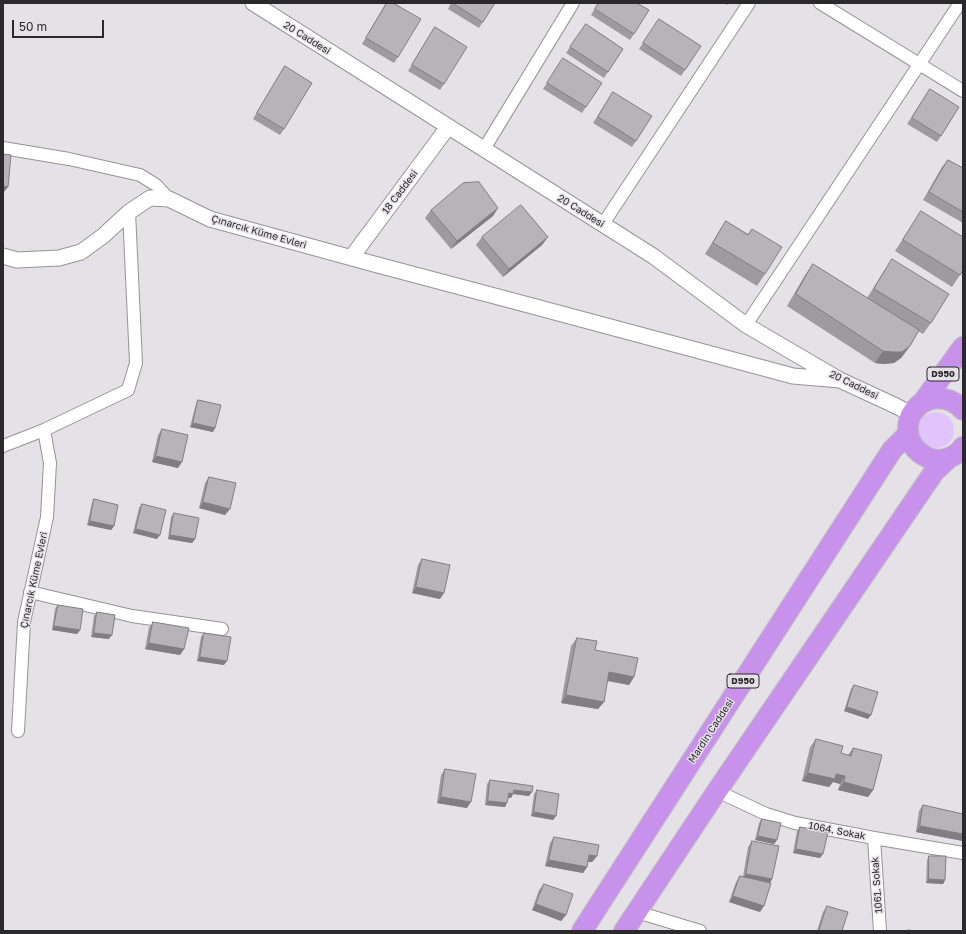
<!DOCTYPE html>
<html>
<head>
<meta charset="utf-8">
<style>
  body { margin:0 }
  #map { position:relative; width:966px; height:934px; overflow:hidden; background:#e4e1e7; font-family:"Golos Text",sans-serif }
  canvas { display:block }
  .frame { position:absolute; inset:0; border:4px solid #2a292b; pointer-events:none }
  .scale { position:absolute; left:12px; top:20px; width:92px; height:18px; box-sizing:border-box; border:2px solid #2a292b; border-top:0; padding-left:5px; font-size:12px; line-height:14px; white-space:nowrap; color:#2a292b; -webkit-text-stroke:3px #e4e1e7; paint-order:stroke }
</style>
</head>
<body>
<div id="map">
<canvas width="966" height="934"></canvas>
<div class="frame"></div>
<div class="scale">50 m</div>
</div>
<script>
const ctx = document.querySelector('canvas').getContext('2d');
ctx.lineJoin = 'round';
function fill(path, color) { ctx.fillStyle = color; ctx.fill(path, 'evenodd'); }
function trace(path, color, width, dash) { ctx.strokeStyle = color; ctx.lineWidth = width; ctx.lineCap = dash ? 'butt' : 'round'; ctx.setLineDash(dash || []); ctx.stroke(path); }
function write(font, color, halo, rows, align = 'center') {
  ctx.font = font + ' "Golos Text",sans-serif'; ctx.lineWidth = 3; ctx.setLineDash([]); ctx.textBaseline = 'middle'; ctx.strokeStyle = halo; ctx.fillStyle = color; for (const [text, x, y, turn = 0] of rows) {
    ctx.save(); ctx.translate(x, y); ctx.rotate((+turn || 0) * Math.PI / 180); ctx.textAlign = isNaN(turn) ? turn : align; if (halo) ctx.strokeText(text, 0, 0); ctx.fillText(text, 0, 0); ctx.restore();
  }
}
const green = new Path2D(`
  M918 430a18 18 0 1 1 36 0a18 18 0 1 1-36 0Z`);
const minor = new Path2D(`
  M 820,3 L 963,91
  M 3,148 L 69,159 L 140,175 L 156,185 L 169,199
  M 484,149 L 573,3
  M 603,224 L 749,3
  M 746,325 L 960,3
  M 3,446 L 44,430 L 128,390 L 136,363 L 129,212
  M 30,592 L 132,616 L 222,629
  M 18,731 L 24,622 L 47,517 L 50,463 L 44,430
  M 717,791 L 766,814 L 795,823 L 874,838 L 963,853
  M 874,838 L 880,931
  M 637,912 L 700,931`);
const tertiary = new Path2D(`
  M 253,3 L 653,256 L 746,325 L 840,380 L 896,406 L 911,414
  M 3,256 L 17,260 L 59,258 L 81,252 L 103,236 L 129,212 L 150,198 L 169,199 L 210,219 L 374,264 L 536,307 L 793,376 L 840,380
  M 351,258 L 448,127`);
const trunk = new Path2D(`
  M 923,402 L 963,347
  M 963,410 C 955,401 945,397 933,399 C 925,400 918,405 913,412 C 910,416 908,423 908,429 C 908,449 929,465 948,458 C 955,456 959,452 963,447
  M 582,931 L 892,450 L 908,434
  M 624,931 L 717,791 L 934,472 L 949,458`);
const wall = new Path2D(`
  M 386,3 L 398,57 L 394,63 L 362,44 Z
  M 451,3 L 495,3 L 479,28 L 448,9 Z
  M 598,3 L 634,34 L 630,40 L 591,15 Z
  M 724,3 L 729,3 L 727,5 Z
  M 659,19 L 701,46 L 681,76 L 639,49 Z
  M 586,24 L 623,49 L 604,78 L 566,53 Z
  M 435,27 L 444,84 L 440,90 L 408,71 Z
  M 559,64 L 586,107 L 582,113 L 543,89 Z
  M 285,66 L 284,129 L 280,135 L 253,119 Z
  M 930,89 L 941,136 L 937,142 L 907,124 Z
  M 613,92 L 636,141 L 632,147 L 593,123 Z
  M 948,160 L 963,168 L 963,223 L 923,200 L 942,167 Z
  M 498,208 L 493,216 L 451,249 L 425,218 L 431,210 Z
  M 921,211 L 960,275 L 952,287 L 895,251 Z
  M 726,221 L 748,234 L 752,229 L 765,274 L 757,286 L 705,254 L 718,233 Z
  M 482,237 L 548,237 L 542,245 L 503,277 L 476,245 Z
  M 892,259 L 931,323 L 923,334 L 918,331 L 910,346 L 901,358 L 894,363 L 884,364 L 875,363 L 787,306 L 805,275 L 813,264 L 867,298 L 884,271 Z
  M 198,400 L 215,428 L 213,432 L 190,427 L 196,404 Z
  M 162,429 L 178,468 L 152,462 L 158,435 Z
  M 209,477 L 225,515 L 199,508 L 205,483 Z
  M 94,499 L 114,526 L 111,530 L 87,525 L 92,503 Z
  M 142,504 L 157,539 L 133,533 L 139,508 Z
  M 174,513 L 195,539 L 192,543 L 168,539 L 171,517 Z
  M 422,559 L 440,599 L 412,593 L 418,565 Z
  M 58,605 L 80,630 L 77,634 L 52,630 L 55,609 Z
  M 97,612 L 109,639 L 91,637 L 94,616 Z
  M 153,622 L 184,649 L 180,655 L 145,649 L 149,627 Z
  M 204,633 L 224,665 L 197,661 L 201,637 Z
  M 577,638 L 634,677 L 629,685 L 607,681 L 604,702 L 598,709 L 561,703 L 571,646 Z
  M 854,685 L 868,719 L 844,711 L 851,689 Z
  M 816,739 L 841,753 L 848,755 L 853,748 L 873,790 L 868,797 L 838,790 L 840,784 L 833,782 L 829,787 L 802,781 L 810,747 Z
  M 445,769 L 467,808 L 437,803 L 441,775 Z
  M 490,780 L 529,796 L 513,794 L 511,798 L 508,798 L 505,807 L 485,805 L 487,784 Z
  M 537,790 L 556,816 L 553,820 L 531,816 L 534,794 Z
  M 923,805 L 963,814 L 963,841 L 916,832 L 919,811 Z
  M 762,819 L 777,840 L 774,844 L 755,840 L 759,823 Z
  M 800,827 L 820,858 L 793,853 L 797,831 Z
  M 554,837 L 597,856 L 592,862 L 588,862 L 587,867 L 583,873 L 545,866 L 550,843 Z
  M 752,841 L 772,879 L 770,883 L 760,912 L 729,902 L 736,882 L 740,876 L 743,877 L 748,847 Z
  M 929,856 L 945,880 L 943,884 L 926,883 L 927,860 Z
  M 544,884 L 566,915 L 561,921 L 532,910 L 539,890 Z
  M 827,906 L 842,931 L 817,931 L 823,912 Z`);
const shadedWall = new Path2D(`
  M 3,186 L 8,187 L 3,193 Z
  M 498,208 L 493,216 L 451,249 L 457,241 Z
  M 548,237 L 542,245 L 503,277 L 509,269 Z
  M 910,346 L 901,358 L 894,363 L 884,364 L 875,363 L 883,351 Z
  M 193,423 L 215,428 L 213,432 L 190,427 Z
  M 156,456 L 182,462 L 178,468 L 152,462 Z
  M 203,502 L 230,509 L 225,515 L 199,508 Z
  M 90,521 L 114,526 L 111,530 L 87,525 Z
  M 136,529 L 160,535 L 157,539 L 133,533 Z
  M 170,535 L 195,539 L 192,543 L 168,539 Z
  M 416,587 L 444,593 L 440,599 L 412,593 Z
  M 54,626 L 80,630 L 77,634 L 52,630 Z
  M 94,633 L 112,635 L 109,639 L 91,637 Z
  M 149,643 L 184,649 L 180,655 L 145,649 Z
  M 200,657 L 227,661 L 224,665 L 197,661 Z
  M 609,672 L 634,677 L 629,685 L 604,680 Z
  M 566,695 L 604,702 L 598,709 L 561,703 Z
  M 847,707 L 871,715 L 868,719 L 844,711 Z
  M 808,773 L 836,774 L 845,776 L 840,784 L 833,782 L 829,787 L 802,781 Z
  M 844,782 L 873,790 L 868,797 L 838,790 Z
  M 514,790 L 532,792 L 529,796 L 513,794 L 511,798 L 506,797 L 509,793 Z
  M 441,797 L 471,802 L 467,808 L 437,803 Z
  M 488,801 L 507,803 L 505,807 L 485,805 Z
  M 534,812 L 556,816 L 553,820 L 531,816 Z
  M 920,826 L 963,834 L 963,841 L 916,832 Z
  M 758,836 L 777,840 L 774,844 L 755,840 Z
  M 796,849 L 823,854 L 820,858 L 793,853 Z
  M 589,855 L 597,856 L 592,862 L 585,861 Z
  M 549,860 L 587,867 L 583,873 L 545,866 Z
  M 746,874 L 772,879 L 768,885 L 742,880 Z
  M 929,879 L 945,880 L 943,884 L 926,883 Z
  M 733,896 L 764,906 L 760,912 L 729,902 Z
  M 536,904 L 566,915 L 561,921 L 532,910 Z`);
const building = new Path2D(`
  M 387,3 L 393,3 L 421,19 L 398,57 L 366,38 Z
  M 453,3 L 495,3 L 483,22 Z
  M 599,3 L 637,3 L 649,10 L 634,34 L 595,9 Z
  M 659,19 L 701,46 L 685,70 L 643,43 Z
  M 586,24 L 623,49 L 608,72 L 570,47 Z
  M 435,27 L 467,47 L 444,84 L 412,65 Z
  M 563,58 L 602,83 L 586,107 L 547,83 Z
  M 285,66 L 312,83 L 284,129 L 257,113 Z
  M 930,89 L 959,107 L 941,136 L 912,118 Z
  M 613,92 L 652,116 L 636,141 L 598,117 Z
  M 3,154 L 11,155 L 8,187 L 3,186 Z
  M 948,160 L 963,168 L 963,212 L 929,192 Z
  M 479,182 L 498,208 L 457,241 L 431,210 L 463,183 Z
  M 521,205 L 548,237 L 509,269 L 482,237 Z
  M 921,211 L 963,237 L 963,270 L 960,275 L 903,240 Z
  M 726,221 L 748,235 L 752,229 L 782,247 L 765,274 L 713,243 Z
  M 892,259 L 949,294 L 931,323 L 874,289 Z
  M 813,264 L 919,330 L 910,346 L 902,352 L 892,352 L 883,351 L 796,294 Z
  M 198,400 L 221,405 L 215,428 L 193,423 Z
  M 162,429 L 188,435 L 182,462 L 156,456 Z
  M 209,477 L 236,483 L 230,509 L 203,502 Z
  M 94,499 L 118,505 L 114,526 L 90,521 Z
  M 142,504 L 166,510 L 160,535 L 136,529 Z
  M 174,513 L 199,518 L 195,539 L 170,535 Z
  M 422,559 L 450,565 L 444,593 L 416,587 Z
  M 58,605 L 83,609 L 80,630 L 54,626 Z
  M 97,612 L 115,615 L 112,635 L 94,633 Z
  M 153,622 L 189,628 L 184,649 L 149,643 Z
  M 204,633 L 231,637 L 227,661 L 200,657 Z
  M 577,638 L 597,641 L 595,650 L 638,658 L 634,677 L 609,672 L 604,702 L 566,695 Z
  M 854,685 L 878,692 L 871,715 L 847,707 Z
  M 816,739 L 843,746 L 841,753 L 851,756 L 853,748 L 882,755 L 873,790 L 844,782 L 845,776 L 836,774 L 835,779 L 808,773 Z
  M 445,769 L 476,774 L 471,802 L 441,797 Z
  M 490,780 L 533,786 L 532,792 L 514,790 L 513,794 L 509,793 L 507,803 L 488,801 Z
  M 537,790 L 559,794 L 556,816 L 534,812 Z
  M 923,805 L 963,814 L 963,834 L 920,826 Z
  M 762,819 L 781,823 L 777,840 L 758,836 Z
  M 800,827 L 828,832 L 823,854 L 796,849 Z
  M 554,837 L 599,845 L 597,856 L 589,855 L 587,867 L 549,860 Z
  M 752,841 L 779,846 L 772,879 L 746,874 Z
  M 929,856 L 946,856 L 945,880 L 929,879 Z
  M 740,876 L 771,883 L 764,906 L 733,896 Z
  M 544,884 L 573,894 L 566,915 L 536,904 Z
  M 827,906 L 848,912 L 842,931 L 819,931 Z
  M 908,930 L 915,931 L 908,931 Z`);
const shields = [
  [943,374,32],
  [743,681,32]
];
const shieldNames = [
  ["D950",943,374],
  ["D950",743,681]
];
const streetNames = [
  ["20 Caddesi",307,38,32],
  ["18 Caddesi",400,192,-53],
  ["20 Caddesi",581,211,32],
  ["Çınarcık Küme Evleri",259,232,16],
  ["20 Caddesi",854,385,26],
  ["Çınarcık Küme Evleri",34,580,-78],
  ["Mardin Caddesi",711,731,-57],
  ["1064. Sokak",837,831,11],
  ["1061. Sokak",877,885,-94]
];
fill(green, '#e1c4f9');
trace(minor, '#969398', 14);
trace(tertiary, '#969398', 17);
trace(trunk, '#bfbfbf', 22);
trace(minor, '#fff', 12);
trace(tertiary, '#fff', 15);
trace(trunk, '#c892ec', 20);
fill(wall, '#9d9b9f');
fill(shadedWall, '#807e82');
fill(building, '#b7b4b9');
trace(building, '#807e82', 1);
for (const [x, y, w] of shields) { const box = new Path2D(); box.roundRect(x - w / 2, y - 7, w, 14, 3); ctx.fillStyle = '#e4e1e7'; ctx.fill(box); trace(box, '#2a292b', 1); }
write('bold 9px', '#2a292b', null, shieldNames);
write('10px', '#2a292b', '#e4e1e7', streetNames);
</script>
</body>
</html>
